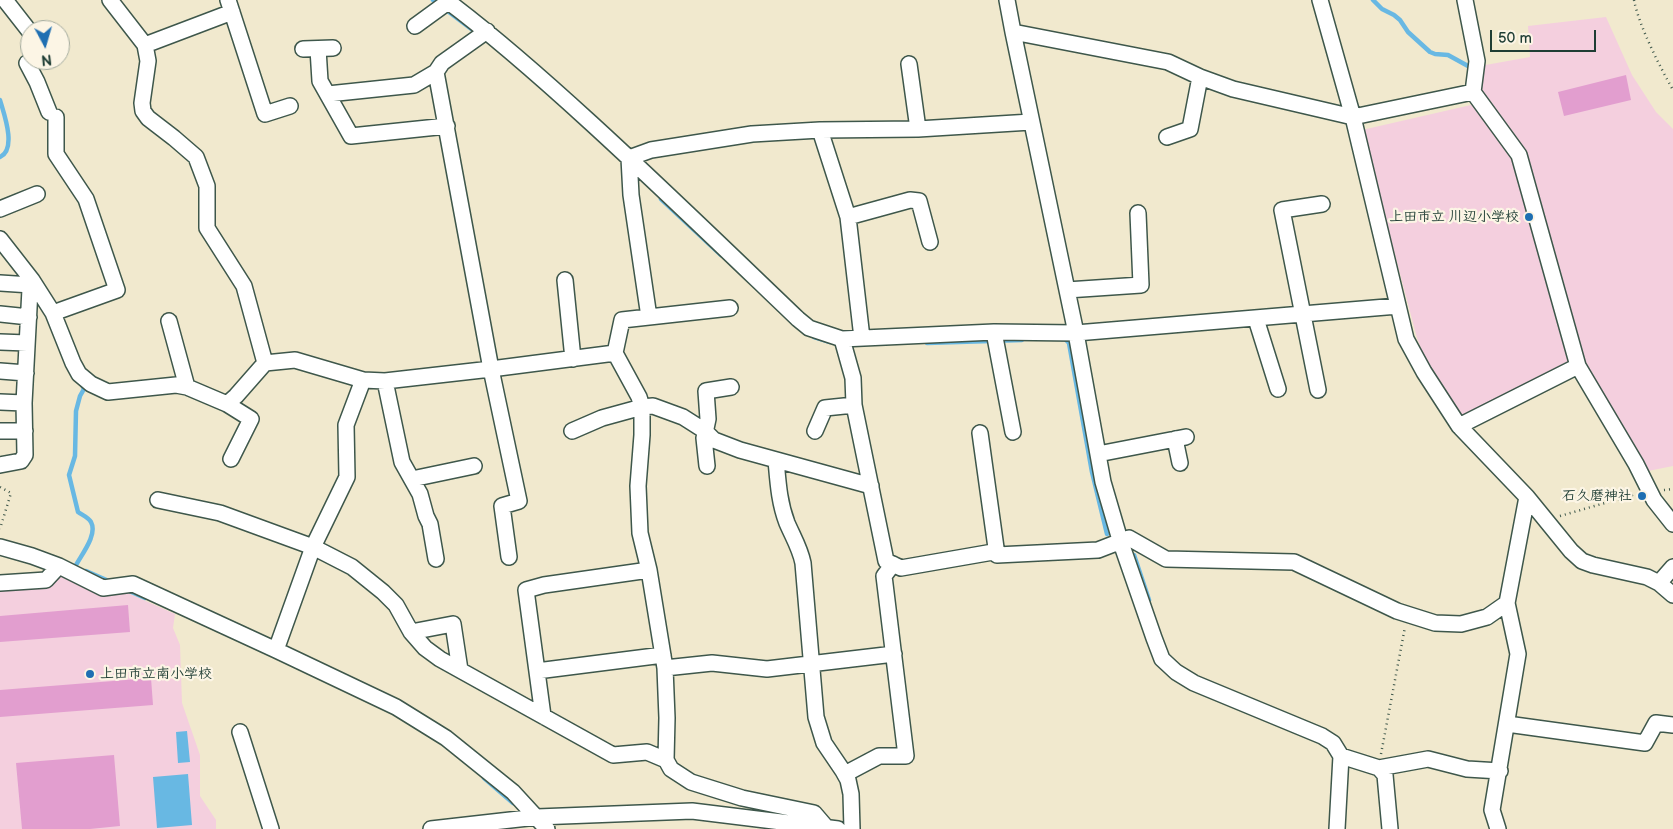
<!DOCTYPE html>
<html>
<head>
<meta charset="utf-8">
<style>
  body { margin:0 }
  #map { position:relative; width:1673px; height:829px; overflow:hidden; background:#f1e9ce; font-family:"Balsamiq Sans",sans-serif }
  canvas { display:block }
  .north { position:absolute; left:20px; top:20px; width:50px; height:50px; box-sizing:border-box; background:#fcf5e5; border:1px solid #a4ab9e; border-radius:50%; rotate:174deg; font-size:14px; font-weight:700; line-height:20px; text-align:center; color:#1f3d34 }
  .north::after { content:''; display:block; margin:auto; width:18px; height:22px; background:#1f6fb2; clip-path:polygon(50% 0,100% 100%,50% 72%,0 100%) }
  .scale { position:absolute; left:1490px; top:30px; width:106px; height:22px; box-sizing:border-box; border:2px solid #1f3d34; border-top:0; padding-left:6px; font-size:15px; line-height:18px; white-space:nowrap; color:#1f3d34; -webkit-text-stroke:4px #fcf5e5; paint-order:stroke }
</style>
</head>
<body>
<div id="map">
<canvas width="1673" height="829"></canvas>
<div class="north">N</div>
<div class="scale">50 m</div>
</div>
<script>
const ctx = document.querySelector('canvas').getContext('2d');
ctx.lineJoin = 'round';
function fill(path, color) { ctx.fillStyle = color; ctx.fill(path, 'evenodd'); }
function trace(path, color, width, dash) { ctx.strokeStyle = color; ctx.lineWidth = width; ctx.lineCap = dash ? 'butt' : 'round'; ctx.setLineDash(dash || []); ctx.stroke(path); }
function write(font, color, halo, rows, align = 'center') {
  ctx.font = font + ' "Balsamiq Sans","Klee One",sans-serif'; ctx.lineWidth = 4.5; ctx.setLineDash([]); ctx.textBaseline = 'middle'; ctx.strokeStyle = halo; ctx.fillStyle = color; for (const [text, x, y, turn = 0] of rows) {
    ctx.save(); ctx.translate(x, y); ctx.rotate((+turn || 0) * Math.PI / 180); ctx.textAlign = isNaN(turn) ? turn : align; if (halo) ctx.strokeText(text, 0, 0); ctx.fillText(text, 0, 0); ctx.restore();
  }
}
const built = new Path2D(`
  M 1606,17 L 1632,75 L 1656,112 L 1673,129 L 1673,466 L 1648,471 L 1639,452 L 1586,369 L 1462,419 L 1430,371 L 1417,338 L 1362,130 L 1471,105 L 1481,77 L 1480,66 L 1530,57 L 1528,26 Z
  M 61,573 L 121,590 L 175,614 L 173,628 L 180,645 L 182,703 L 200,755 L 200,796 L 216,820 L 216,829 L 0,829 L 0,586 Z`);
const water = new Path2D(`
  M 187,731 L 190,762 L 178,763 L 176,732 Z
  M 188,774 L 192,825 L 157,828 L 153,777 Z`);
const stream = new Path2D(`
  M 433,0 L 474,31
  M 1373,0 L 1382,9 L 1394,15 L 1400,20 L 1408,32 L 1430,52 L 1435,54 L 1448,55 L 1468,66
  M 0,100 C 4,114 17,149 0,157
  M 661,199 L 721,255
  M 814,337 L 830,342
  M 1062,339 L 1064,338 L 1069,343 L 1092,472 L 1107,534
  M 927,343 L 1022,340
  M 1134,555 L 1149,600
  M 75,567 C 81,555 98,535 91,522 C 88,517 82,515 78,512 L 69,475 L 75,456 L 76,411 L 80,396 L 84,389 L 81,383
  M 86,571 L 111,582
  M 127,590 L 145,598
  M 484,778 L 513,803`);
const building = new Path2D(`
  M 1626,75 L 1631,100 L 1564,116 L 1558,92 Z
  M 128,605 L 130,632 L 0,642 L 0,616 Z
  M 151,678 L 153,705 L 0,717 L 0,690 Z
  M 114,755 L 120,826 L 90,829 L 22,829 L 16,763 Z`);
const path = new Path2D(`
  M 1634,0 C 1639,26 1660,67 1673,90
  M 0,487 L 11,493 L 0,529
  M 1664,490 L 1673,489
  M 1560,516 L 1636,494
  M 1381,754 L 1405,627`);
const minor = new Path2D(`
  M 5,0 L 30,32
  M 110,0 L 145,45 L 148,61 L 142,103 L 143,111 L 148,118 L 174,138 L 196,157 L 207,186 L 207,228 L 244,286 L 265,363
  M 228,0 L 265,114 L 290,106
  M 446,0 C 497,38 544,80 591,123 C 661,187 729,253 798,319 L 809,328 L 842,339 L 994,332 L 1076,333 L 1398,306
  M 1007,0 L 1013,32 L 1076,333 L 1103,482 L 1120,540 L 1154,638 L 1162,659 L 1176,672 L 1194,683 L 1322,736 L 1333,743 L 1341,756 L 1337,829
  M 1320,0 L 1353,117 L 1406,339 L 1424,372 L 1459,426 L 1527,497 L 1571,551 L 1582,561 L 1593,565 L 1647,577 L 1659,583 L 1673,595
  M 1465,0 L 1477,61 L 1473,92 L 1519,155 L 1578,366
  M 415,26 L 448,2
  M 1013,32 L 1168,62 L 1200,77 L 1233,89 L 1353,117 L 1473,92
  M 145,45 L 232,12
  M 303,49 L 333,48
  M 318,49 L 320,81 L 351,136 L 447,126
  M 33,60 L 27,63 L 37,82 L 49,112
  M 909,64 L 918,129
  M 436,72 L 491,369 L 519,501 L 502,506 L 509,557
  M 328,94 L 414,85 L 436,72 L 442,63 L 487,31
  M 820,130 L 848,217 L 862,338
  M 1167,137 L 1190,129 L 1200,77
  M 629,158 L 651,150 L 752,134 L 820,130 L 918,129 L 1031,122
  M 629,158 L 631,195 L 649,317
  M 0,209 L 37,194
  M 848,217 L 910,200 L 919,201 L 930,242
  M 0,239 L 32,280 L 53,313 L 73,363 L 79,374 L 91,384 L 108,392 L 176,385 L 187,387 L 227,404 L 236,396 L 265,363 L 295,360 L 363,380 L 385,381 L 491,369 L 615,353 L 622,320 L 730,308
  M 565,280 L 573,359
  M 0,283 L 31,285
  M 1067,290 L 1141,285 L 1138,213
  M 53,313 L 117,290 L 86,199 L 56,154 L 56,117
  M 0,314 L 29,317
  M 1256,319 L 1278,389
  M 169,321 L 187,387
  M 994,332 L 1013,432
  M 842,339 L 853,378 L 854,405 L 886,561 L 901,568 L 993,552 L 997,555 L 1098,550 L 1129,538 L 1166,559 L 1294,562 L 1397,611 L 1435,623 L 1461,624 L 1487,617 L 1507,603
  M 0,342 L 27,343
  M 615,353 L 639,397 L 642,407 L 642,435 L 638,486 L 640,533 L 649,570 L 665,668 L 667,718 L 666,760 L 671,769 L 691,782 L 742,798 L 814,813 L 826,827
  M 0,371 L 26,373
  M 385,381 L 402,462 L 420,494 L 426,516 L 430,524 L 436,559
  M 1318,390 L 1282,210 L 1322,204
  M 0,402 L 24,403
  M 227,404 L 251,419 L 231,459
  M 1459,426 L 1578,366 L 1636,464 L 1654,500 L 1673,524
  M 0,431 L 25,431
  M 572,431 L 602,418 L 642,407 L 653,406 L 683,417 L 705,431 L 714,440 L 740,450 L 871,486
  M 815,431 L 825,408 L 854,405
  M 980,433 L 997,555
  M 1175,439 L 1180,463
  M 1098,454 L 1186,437
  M 776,460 C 778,482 779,502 787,523 C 793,537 800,548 803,563 L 816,717 L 824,743 L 843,771 L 848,780 L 851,794 L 852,829
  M 0,465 L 21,461 L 25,455 L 24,403 L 30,289 L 32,280
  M 707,466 L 704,438 L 708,419 L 706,391 L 731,387
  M 412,479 L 474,466
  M 158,500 L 220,513 L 313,547 L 352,567 L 383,592 L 396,605 L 411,632 L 425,648 L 440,659 L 613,755 L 647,752 L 666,760
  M 0,547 L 32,556 L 59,566 L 103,588 L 133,584 L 276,650 L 396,707 L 446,738 L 513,792 L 547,829
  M 0,583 L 46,580 L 59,566
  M 1659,583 L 1673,567
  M 411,632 L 453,624 L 460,670
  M 276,650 L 313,547 L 347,477 L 346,425 L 363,380
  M 665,668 L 712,663 L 767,669 L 894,654
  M 537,671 L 663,655
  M 543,716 L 526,590 L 544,585 L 649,570
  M 1507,724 L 1645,743 L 1656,723 L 1673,725
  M 240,732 L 271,829
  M 1341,756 L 1379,768 L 1385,775 L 1390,829
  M 1379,768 L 1428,759 L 1467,769 L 1500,771
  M 845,774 L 879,756 L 906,756 L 884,576 L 893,564
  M 431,829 L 537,817 L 692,811 L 838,829
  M 1498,829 L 1492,810 L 1518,654 L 1507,603 L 1527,497`);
const markers = [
  [1529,217,5,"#1f6fb2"],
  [1642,496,5,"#1f6fb2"],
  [90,674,5,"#1f6fb2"]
];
const poiNames = [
  ["上田市立 川辺小学校",1519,217],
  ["石久磨神社",1632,496],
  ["上田市立南小学校",100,674,"left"]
];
fill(built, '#f4cfde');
fill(water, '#68b8e3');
trace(stream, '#68b8e3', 4.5);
fill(building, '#e29ecf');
trace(minor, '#3e574b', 18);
trace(path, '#3e574b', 2.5, [1, 4]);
trace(minor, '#fff', 15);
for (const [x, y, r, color] of markers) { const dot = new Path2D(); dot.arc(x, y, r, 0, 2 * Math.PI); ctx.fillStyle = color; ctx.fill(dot); trace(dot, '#fcf5e5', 2); }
write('bold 14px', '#1f3d34', '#fcf5e5', poiNames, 'right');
</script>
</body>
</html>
